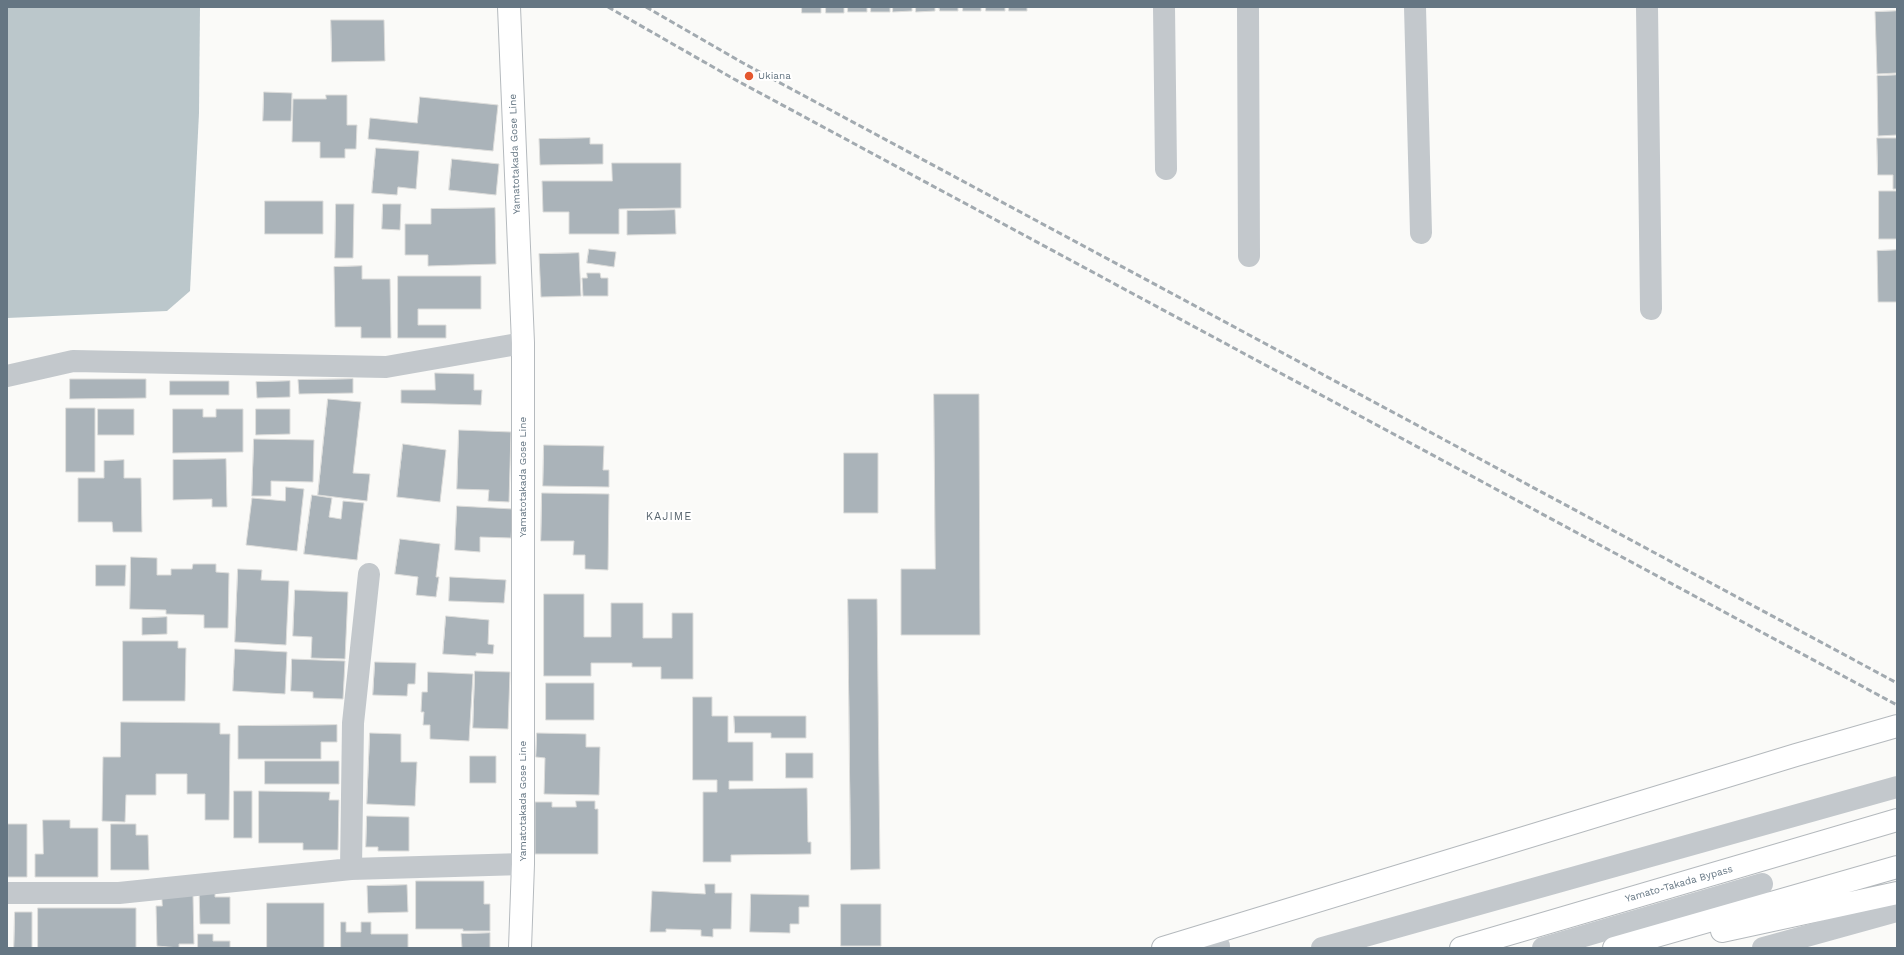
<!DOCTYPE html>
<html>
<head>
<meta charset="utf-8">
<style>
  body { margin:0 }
  #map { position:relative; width:1904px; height:955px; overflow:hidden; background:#fafaf8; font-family:"Work Sans",sans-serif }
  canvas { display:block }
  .frame { position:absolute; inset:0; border:8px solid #657683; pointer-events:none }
</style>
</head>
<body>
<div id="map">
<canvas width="1904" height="955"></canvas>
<div class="frame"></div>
</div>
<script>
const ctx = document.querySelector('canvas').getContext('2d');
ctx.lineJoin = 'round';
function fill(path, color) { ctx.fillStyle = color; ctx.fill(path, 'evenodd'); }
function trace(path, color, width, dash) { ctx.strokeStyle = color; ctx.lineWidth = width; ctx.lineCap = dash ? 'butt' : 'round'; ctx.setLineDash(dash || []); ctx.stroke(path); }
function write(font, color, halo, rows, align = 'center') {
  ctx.font = font + ' "Work Sans",sans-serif'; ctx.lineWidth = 4; ctx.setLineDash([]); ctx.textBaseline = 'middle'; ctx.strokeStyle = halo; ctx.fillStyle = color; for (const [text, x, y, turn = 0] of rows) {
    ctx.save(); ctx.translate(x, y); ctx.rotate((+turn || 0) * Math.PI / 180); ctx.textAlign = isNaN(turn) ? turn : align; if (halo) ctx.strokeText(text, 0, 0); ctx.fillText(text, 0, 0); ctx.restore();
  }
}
const water = new Path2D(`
  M 7,7 L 200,7 L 199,113 L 190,291 L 167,311 L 7,318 Z`);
const building = new Path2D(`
  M 802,7 L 821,7 L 821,13 L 802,13 Z
  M 826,7 L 844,7 L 844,13 L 826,13 Z
  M 848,7 L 867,7 L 867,12 L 848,12 Z
  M 871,7 L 890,7 L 890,12 L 871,12 Z
  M 893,7 L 912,7 L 912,11 L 893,12 Z
  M 916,7 L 935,7 L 935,11 L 916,12 Z
  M 939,7 L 958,7 L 958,11 L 940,11 Z
  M 963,7 L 981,7 L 981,11 L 963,11 Z
  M 986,7 L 1005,7 L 1005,11 L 986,11 Z
  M 1009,7 L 1027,7 L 1027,11 L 1009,11 Z
  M 1897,11 L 1897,73 L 1877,74 L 1875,12 Z
  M 331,20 L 384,20 L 385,61 L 332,62 Z
  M 1897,75 L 1897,135 L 1878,136 L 1877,76 Z
  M 264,92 L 292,93 L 291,121 L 263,121 Z
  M 326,95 L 347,95 L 347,125 L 357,125 L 356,149 L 345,149 L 345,158 L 320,158 L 320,142 L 292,142 L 293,99 L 326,99 Z
  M 420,97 L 498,105 L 493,151 L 368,139 L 370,118 L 417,123 Z
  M 590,138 L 590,144 L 603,144 L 603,164 L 540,165 L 539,139 Z
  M 1877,138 L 1897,138 L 1897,189 L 1893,189 L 1893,175 L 1878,175 Z
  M 376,148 L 419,151 L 416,189 L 398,187 L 397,195 L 372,193 Z
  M 452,159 L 499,164 L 496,195 L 449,190 Z
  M 612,163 L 681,163 L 681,208 L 619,209 L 619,234 L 569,234 L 569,212 L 543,212 L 542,181 L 612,181 Z
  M 1879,191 L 1897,191 L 1897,239 L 1879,239 Z
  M 265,201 L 323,201 L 323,234 L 265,234 Z
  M 336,204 L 354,204 L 353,258 L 335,258 Z
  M 383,204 L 401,204 L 400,230 L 382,229 Z
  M 495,208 L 496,264 L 428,266 L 428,255 L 405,255 L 405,224 L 431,224 L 431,209 Z
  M 675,210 L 676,234 L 627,235 L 627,211 Z
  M 589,249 L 616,252 L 614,267 L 587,263 Z
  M 1897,250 L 1897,302 L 1878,302 L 1877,251 Z
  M 579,253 L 581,296 L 541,297 L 539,254 Z
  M 362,266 L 362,279 L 390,279 L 391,338 L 361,338 L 361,327 L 335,327 L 334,267 Z
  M 587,273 L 600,273 L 601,278 L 608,278 L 608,296 L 583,296 L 582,278 L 587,278 Z
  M 398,276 L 481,276 L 481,309 L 418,309 L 418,325 L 446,325 L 446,338 L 398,338 Z
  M 435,373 L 474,374 L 474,390 L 482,390 L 481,405 L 401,403 L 401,390 L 435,390 Z
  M 70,379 L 146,379 L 146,398 L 70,399 Z
  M 353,379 L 353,393 L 299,394 L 298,380 Z
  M 170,381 L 229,381 L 229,395 L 170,395 Z
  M 290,381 L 290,397 L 257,398 L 256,382 Z
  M 934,394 L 979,394 L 980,635 L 901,635 L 901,569 L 935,569 Z
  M 328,399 L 361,402 L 353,473 L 370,474 L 367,501 L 318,495 Z
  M 66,408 L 95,408 L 95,472 L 66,472 Z
  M 98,409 L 134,409 L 134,435 L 98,435 Z
  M 173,409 L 203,409 L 203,417 L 216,417 L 216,409 L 243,409 L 243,452 L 173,453 Z
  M 256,409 L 290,409 L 290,434 L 256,435 Z
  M 459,430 L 511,432 L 509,502 L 488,501 L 489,490 L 457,489 Z
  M 254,439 L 314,440 L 313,482 L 271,481 L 271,496 L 252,496 Z
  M 403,444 L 446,450 L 440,502 L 397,497 Z
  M 544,445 L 604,446 L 603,470 L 609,470 L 609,487 L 543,486 Z
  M 844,453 L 878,453 L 878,513 L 844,513 Z
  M 226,459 L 227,507 L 212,507 L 212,499 L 173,500 L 173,460 Z
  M 124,460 L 124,478 L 141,478 L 142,532 L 113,532 L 112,522 L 78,522 L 78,478 L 104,478 L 104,461 Z
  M 286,487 L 304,489 L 297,551 L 246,545 L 252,498 L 285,501 Z
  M 542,493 L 609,494 L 608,570 L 585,569 L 585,555 L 573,555 L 574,541 L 541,541 Z
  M 312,495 L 332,498 L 329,517 L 341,519 L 343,501 L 364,503 L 357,560 L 304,554 Z
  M 457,506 L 513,509 L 511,538 L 480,537 L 480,552 L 455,550 Z
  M 400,539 L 440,544 L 436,577 L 439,577 L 436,597 L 416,595 L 418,577 L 395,574 Z
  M 131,557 L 157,558 L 157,575 L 171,575 L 171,569 L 192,569 L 193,564 L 216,564 L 216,572 L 229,573 L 228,628 L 204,628 L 204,615 L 166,614 L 166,610 L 130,609 Z
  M 96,565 L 126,565 L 125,586 L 96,586 Z
  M 238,569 L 262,570 L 261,580 L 289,581 L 286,645 L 235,642 Z
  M 450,577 L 506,580 L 504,603 L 449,601 Z
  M 295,590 L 348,592 L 345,659 L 311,658 L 312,637 L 293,636 Z
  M 544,594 L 584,594 L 584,637 L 611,637 L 611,603 L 643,603 L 643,638 L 672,638 L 672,613 L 693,613 L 693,679 L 661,679 L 661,667 L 632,667 L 632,663 L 591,663 L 591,676 L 544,676 Z
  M 848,599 L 877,599 L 880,869 L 851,870 Z
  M 446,616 L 489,620 L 488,644 L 494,645 L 493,654 L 476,653 L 476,656 L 443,654 Z
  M 167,617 L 167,634 L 142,635 L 142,618 Z
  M 123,641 L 178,641 L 178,648 L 186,648 L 185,701 L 123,701 Z
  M 235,649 L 287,652 L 285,694 L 233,691 Z
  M 292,659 L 345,661 L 343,699 L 313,698 L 313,692 L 291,691 Z
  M 375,662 L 416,663 L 415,684 L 408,684 L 407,696 L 373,695 Z
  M 475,671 L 510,672 L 508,729 L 473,728 Z
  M 428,672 L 473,674 L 469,741 L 430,739 L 430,725 L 423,725 L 424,712 L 421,712 L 422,692 L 427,692 Z
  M 546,683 L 594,683 L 594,720 L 546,720 Z
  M 693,697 L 712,697 L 712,716 L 728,716 L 728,742 L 753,742 L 753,781 L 729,781 L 729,789 L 807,788 L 808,842 L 811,842 L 811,854 L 731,855 L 731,862 L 703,862 L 703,792 L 717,792 L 717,780 L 693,780 Z
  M 734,716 L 806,716 L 806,738 L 771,738 L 771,733 L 735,733 Z
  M 121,722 L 220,723 L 220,734 L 230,734 L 229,820 L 205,820 L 205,794 L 187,794 L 187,774 L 156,774 L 156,795 L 126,795 L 125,822 L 102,821 L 103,757 L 120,757 Z
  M 337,725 L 337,742 L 321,742 L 321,759 L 238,759 L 238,726 Z
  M 370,733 L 401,734 L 401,762 L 417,762 L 415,806 L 367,804 Z
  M 537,733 L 586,734 L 586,747 L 600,747 L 599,795 L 544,794 L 545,758 L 536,757 Z
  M 786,753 L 813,753 L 813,778 L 786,778 Z
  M 470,756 L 496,756 L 496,783 L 470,783 Z
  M 265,761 L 339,761 L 339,784 L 265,784 Z
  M 234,791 L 252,791 L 252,838 L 234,838 Z
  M 259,791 L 330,792 L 329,800 L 339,800 L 338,850 L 303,850 L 303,843 L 259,843 Z
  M 576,801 L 595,801 L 595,809 L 598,809 L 598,854 L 535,854 L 535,802 L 552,802 L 552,807 L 576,807 Z
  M 367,816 L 409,817 L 409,851 L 378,851 L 378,847 L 366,847 Z
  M 43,820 L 70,820 L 70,828 L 98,828 L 98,877 L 35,877 L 35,854 L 43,854 Z
  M 8,824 L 27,824 L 27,877 L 8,877 Z
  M 111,824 L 136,824 L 136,835 L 148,835 L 149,870 L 111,870 Z
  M 416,881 L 484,881 L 484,904 L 490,904 L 490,931 L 463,931 L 463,929 L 416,929 Z
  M 705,884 L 715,884 L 715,893 L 732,893 L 731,929 L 713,929 L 713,937 L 701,936 L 701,930 L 666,929 L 666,932 L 650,932 L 652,891 L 705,894 Z
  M 407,885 L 408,912 L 368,913 L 367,886 Z
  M 215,887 L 215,897 L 230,897 L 230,924 L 200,924 L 199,888 Z
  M 751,894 L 809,895 L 809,907 L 799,907 L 799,924 L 790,924 L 790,933 L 750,932 Z
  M 162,895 L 193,895 L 194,944 L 179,944 L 179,948 L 157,946 L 156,906 L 162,906 Z
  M 267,903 L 324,903 L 324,948 L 267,948 Z
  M 841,904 L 881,904 L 881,946 L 841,946 Z
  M 38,908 L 136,908 L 136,948 L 38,948 Z
  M 15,912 L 32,912 L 32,948 L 14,948 Z
  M 341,922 L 346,922 L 346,932 L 361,932 L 361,922 L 371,922 L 371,934 L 408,934 L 408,948 L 341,948 Z
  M 490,933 L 490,948 L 462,948 L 461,934 Z
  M 198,934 L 213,934 L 213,941 L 230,941 L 230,948 L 198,948 Z`);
const minor = new Path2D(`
  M 1164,7 L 1166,169
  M 1248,7 L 1249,256
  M 1415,7 L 1421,233
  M 1647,7 L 1651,309
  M 7,376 L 73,361 L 386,367 L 523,343
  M 351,869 L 353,723 L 369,574
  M 7,893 L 119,893 L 351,869 L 523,864
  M 1184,944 L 1199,940 L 1219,946 L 1219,948
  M 1322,948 L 1897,787
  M 1543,948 L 1762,884
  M 1763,948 L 1897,911`);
const major = new Path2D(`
  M 509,7 L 523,343 L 523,864 L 520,948`);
const highway = new Path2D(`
  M 1722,931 L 1897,893
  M 1163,948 L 1796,755 L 1897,726
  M 1461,948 L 1897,820
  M 1614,948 L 1897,867`);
const rail = new Path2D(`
  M 608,7 L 734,79 L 1897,705
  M 646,7 L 743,63 L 1897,683`);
const markers = [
  [749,76,5,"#e4572e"]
];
const poiNames = [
  ["Ukiana",758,76]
];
const streetNames = [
  ["Yamatotakada Gose Line",515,154,-92],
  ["Yamatotakada Gose Line",523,477,-90],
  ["Yamatotakada Gose Line",523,801,-90],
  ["Yamato-Takada Bypass",1679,884,-16]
];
const neighbourhoodNames = [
  ["KAJIME",669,517]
];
fill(water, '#bbc7cb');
fill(building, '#aab3b9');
trace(building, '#dcdcda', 1);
trace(major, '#b5babe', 24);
trace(highway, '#b4b9bd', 24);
trace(minor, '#c3c8cc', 22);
trace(major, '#fff', 22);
trace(highway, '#fff', 22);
trace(rail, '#a2aab0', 3, [6, 3]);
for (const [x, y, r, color] of markers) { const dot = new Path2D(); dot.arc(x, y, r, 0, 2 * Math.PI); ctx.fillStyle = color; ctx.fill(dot); trace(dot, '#fff', 1.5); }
write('10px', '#657683', '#fff', poiNames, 'left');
write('10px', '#657683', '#fff', streetNames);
ctx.letterSpacing = '1px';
write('11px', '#57646e', '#fff', neighbourhoodNames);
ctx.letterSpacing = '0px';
</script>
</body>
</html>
